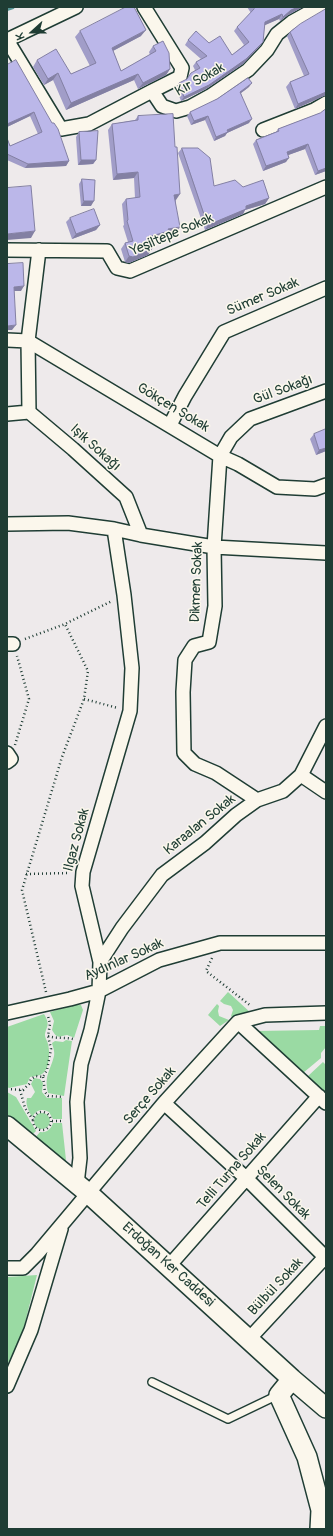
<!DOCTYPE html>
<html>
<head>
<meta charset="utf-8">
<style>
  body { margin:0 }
  #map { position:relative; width:333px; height:1536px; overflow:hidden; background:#eeeaeb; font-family:Pangolin,sans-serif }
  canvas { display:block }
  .frame { position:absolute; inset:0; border:8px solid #1f3d34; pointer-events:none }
  .north { position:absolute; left:12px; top:12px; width:40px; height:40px; -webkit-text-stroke:3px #fbf7ec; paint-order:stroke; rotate:249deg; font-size:11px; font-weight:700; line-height:16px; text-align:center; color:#1f3d34 }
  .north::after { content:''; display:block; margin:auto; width:14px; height:18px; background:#1f3d34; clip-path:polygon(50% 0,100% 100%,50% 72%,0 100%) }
</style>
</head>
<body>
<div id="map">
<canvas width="333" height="1536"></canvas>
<div class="frame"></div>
<div class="north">K</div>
</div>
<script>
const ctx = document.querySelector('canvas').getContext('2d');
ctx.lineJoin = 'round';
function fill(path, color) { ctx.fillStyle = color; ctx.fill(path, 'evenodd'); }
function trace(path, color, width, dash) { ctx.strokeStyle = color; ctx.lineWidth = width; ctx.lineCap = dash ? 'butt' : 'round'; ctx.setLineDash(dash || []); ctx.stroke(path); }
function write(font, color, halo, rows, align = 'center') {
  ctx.font = font + ' Pangolin,sans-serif'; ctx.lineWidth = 3; ctx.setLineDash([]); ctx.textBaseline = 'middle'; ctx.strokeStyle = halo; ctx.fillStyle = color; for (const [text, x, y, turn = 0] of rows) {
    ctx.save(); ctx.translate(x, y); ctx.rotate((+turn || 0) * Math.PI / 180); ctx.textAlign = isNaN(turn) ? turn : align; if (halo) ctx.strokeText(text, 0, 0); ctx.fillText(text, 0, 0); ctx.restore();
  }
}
const green = new Path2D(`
  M 228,992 L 251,1013 L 233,1018 L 231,1016 L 233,1010 L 231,1006 L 224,1004 L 220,1001 Z
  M 217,1004 L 219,1006 L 218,1011 L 219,1016 L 229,1020 L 220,1026 L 208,1015 Z
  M 74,1005 L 81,1005 L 83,1010 L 74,1038 C 73,1037 67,1035 67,1035 C 59,1036 58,1040 52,1030 L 54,1021 L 50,1012 Z
  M 44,1014 C 51,1026 46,1026 45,1035 C 45,1038 48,1042 48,1044 C 50,1052 50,1069 42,1074 C 39,1076 33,1076 30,1077 L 27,1084 L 9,1088 L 7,1087 L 7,1027 Z
  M 320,1026 L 326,1026 L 326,1047 L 321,1053 L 321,1058 L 303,1073 L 256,1031 L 319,1030 Z
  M 66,1040 L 72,1041 L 64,1096 L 48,1093 C 44,1075 50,1072 54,1056 C 55,1052 53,1047 52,1043 L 55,1041 L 63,1042 Z
  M 323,1062 L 326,1065 L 326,1091 L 324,1093 L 307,1077 Z
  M 34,1078 L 40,1079 L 43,1083 L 42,1092 L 47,1098 L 62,1098 L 62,1119 L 53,1119 L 49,1112 C 42,1108 36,1110 32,1117 C 29,1111 25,1105 27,1098 L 31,1098 L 35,1092 L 31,1084 Z
  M 7,1092 L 16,1097 L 36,1131 L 31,1136 L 7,1114 Z
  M34 1121a8 8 0 1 1 16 0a8 8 0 1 1-16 0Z
  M 53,1123 L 62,1123 L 66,1160 L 62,1164 L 34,1139 L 40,1132 C 47,1133 51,1129 53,1123 Z
  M 37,1275 L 22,1335 L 7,1365 L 7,1277 Z`);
const stream = new Path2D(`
  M 7,9 L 13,7`);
const path = new Path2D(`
  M 25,639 L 65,624 L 112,601
  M 84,699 L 118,708
  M 15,745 L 29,699 L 17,656
  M 26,874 L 70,873
  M 212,958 L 206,971 L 251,1006
  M 46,992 L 22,890 L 62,757 L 84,699 L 88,671 L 65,624
  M 48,1036 C 57,1039 65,1037 73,1039
  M 43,1077 L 45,1092 L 48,1096 L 63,1097
  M 7,1089 L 23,1090 L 29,1084 L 31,1079 L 36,1076 L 43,1077 L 47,1070 L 51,1049 L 48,1036 L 50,1024 L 48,1016
  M 20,1090 L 25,1108 L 33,1120
  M33 1121a9 9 0 1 1 18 0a9 9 0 1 1-18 0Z
  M 52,1121 L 62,1121`);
const lane = new Path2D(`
  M 152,1382 L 228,1419 L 278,1395`);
const street = new Path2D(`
  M 144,7 L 182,68 L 180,77 L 152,91
  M 7,40 L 61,129 L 89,124 L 152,91 L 162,106 L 176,111 L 190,107 L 210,96 L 248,70 L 267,50 L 277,34 L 292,22 L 319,7
  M 7,40 L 76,7
  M 263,130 L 314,110 L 326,103
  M 7,250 L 107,251 L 117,268 L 130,271 L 326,187
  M 7,340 L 28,341 L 220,456 L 238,464 L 277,487 L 315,489 L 326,485
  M 29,412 L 28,341 L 39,250
  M 7,414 L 29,412 L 73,449 L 126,497 L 141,535
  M 170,425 L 185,396 L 224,332 L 326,288
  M 7,524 L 68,523 L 114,529 L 141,535 L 214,547 L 326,553
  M 7,644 L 13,644
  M 7,753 L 11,759 L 7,762
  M 301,775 L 326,792
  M 257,800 L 216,773 L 195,764 L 184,753 L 183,692 L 185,660 L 194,646 L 209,642 L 215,606 L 214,547 L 220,456 L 231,437 L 250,419 L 326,391
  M 100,962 L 122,928 L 162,875 L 205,843 L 236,815 L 257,800 L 283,791 L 301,775 L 326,726
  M 7,1013 L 70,999 L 99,991 L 159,960 L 220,943 L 326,943
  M 238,1022 L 326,1103
  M 238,1022 L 265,1015 L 326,1013
  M 164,1103 L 247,1179 L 326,1258
  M 77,1184 L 80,1158 L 77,1102 L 81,1064 L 91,1030 L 99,991 L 100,962 L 82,886 L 83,872 L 130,711 L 132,668 L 124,595 L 114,529
  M 169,1266 L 319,1096
  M 7,1268 L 23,1268 L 37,1254 L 164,1103 L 238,1022
  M 249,1339 L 326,1256
  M 7,1386 L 31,1330 L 61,1229`);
const secondary = new Path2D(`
  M 7,1126 L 88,1193 L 292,1379 L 326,1408
  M 292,1379 L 279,1395 L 307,1457 L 321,1510 L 320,1529`);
const wall = new Path2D(`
  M 247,7 L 303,7 L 288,15 L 280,21 L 279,19 L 264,25 L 263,42 L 260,46 L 243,64 L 206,89 L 181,101 L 176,88 L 179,83 L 187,80 L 195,70 L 193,66 L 196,62 L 201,59 L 185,45 L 188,40 L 209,43 L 232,55 L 244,45 L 234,31 L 237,27 L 251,13 Z
  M 326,9 L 326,95 L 295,109 L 286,87 L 290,82 L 304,76 L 287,36 L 290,32 Z
  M 80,31 L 141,36 L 113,51 L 121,71 L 150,55 L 149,52 L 153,46 L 170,69 L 166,75 L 138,89 L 134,80 L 66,110 L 53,80 L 44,85 L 33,67 L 37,60 L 71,74 L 90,66 L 75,37 Z
  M 7,65 L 69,161 L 66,166 L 25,168 L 7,160 L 7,138 L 10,146 L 38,134 L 30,116 L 7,127 Z
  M 249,87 L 241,93 L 249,123 L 227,133 L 225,136 L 214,141 L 205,120 L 191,125 L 187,116 L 190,112 Z
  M 320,113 L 326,171 L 315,175 L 305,149 L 288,155 L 286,162 L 263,171 L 253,144 L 256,140 L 276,132 L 278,129 Z
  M 138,116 L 176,200 L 176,233 L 166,235 L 165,237 L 149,241 L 152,249 L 148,255 L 129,263 L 125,262 L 121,249 L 125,243 L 128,242 L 123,226 L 124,225 L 122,204 L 126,199 L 135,198 L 134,178 L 113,180 L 108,130 L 112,124 L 135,120 Z
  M 79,132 L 96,160 L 93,164 L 78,165 L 76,137 Z
  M 182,148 L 214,186 L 243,187 L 269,198 L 265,204 L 245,210 L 243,214 L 205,230 L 178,153 Z
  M 82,179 L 91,206 L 81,206 L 79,184 Z
  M 70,218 L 100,225 L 96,230 L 72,239 L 66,222 Z
  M 326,429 L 326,451 L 316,455 L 310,439 L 314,434 Z`);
const shadedWall = new Path2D(`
  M 298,7 L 303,7 L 288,15 L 280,21 L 283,17 L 291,10 Z
  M 282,14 L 279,19 L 261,27 L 265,22 Z
  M 146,30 L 141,36 L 107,54 L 112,48 Z
  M 263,42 L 260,46 L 243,64 L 206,89 L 181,101 L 184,97 Z
  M 170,69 L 166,75 L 138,89 L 143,83 Z
  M 58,73 L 53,80 L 44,85 L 48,79 Z
  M 138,74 L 134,80 L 66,110 L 71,103 Z
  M 252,83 L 249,87 L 237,96 L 240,92 Z
  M 326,92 L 326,95 L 295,109 L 298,104 Z
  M 34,112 L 30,116 L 7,127 L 7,124 Z
  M 208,116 L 205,120 L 191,125 L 194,121 Z
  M 252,119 L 249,123 L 227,133 L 225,136 L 214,141 L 216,137 L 227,130 Z
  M 308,144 L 305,149 L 283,157 L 287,152 Z
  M 289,158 L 286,162 L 263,171 L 266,166 Z
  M 81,160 L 96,160 L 93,164 L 78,165 Z
  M 69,161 L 66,166 L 25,168 L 28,164 Z
  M 326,168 L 326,171 L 315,175 L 318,171 Z
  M 138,172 L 134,178 L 113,180 L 117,174 Z
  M 180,194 L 176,200 L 170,200 L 174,195 Z
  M 269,198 L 265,204 L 245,210 L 243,214 L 205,230 L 208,225 L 246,206 Z
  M 84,201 L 94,201 L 91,206 L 81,206 Z
  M 100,225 L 96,230 L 72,239 L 76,234 Z
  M 180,227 L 176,233 L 166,235 L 165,237 L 144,243 L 148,237 L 168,229 Z
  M 35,231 L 31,238 L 7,240 L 7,234 Z
  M 152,249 L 148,255 L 129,263 L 125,262 L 129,256 Z
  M 24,286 L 21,291 L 10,291 L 14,287 Z
  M 16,325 L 12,330 L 7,330 L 7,326 Z
  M 326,448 L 326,451 L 316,455 L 319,450 Z`);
const building = new Path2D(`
  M 126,7 L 134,7 L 146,30 L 112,48 L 121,71 L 156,51 L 153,46 L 163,41 L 169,53 L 170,69 L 143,83 L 138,74 L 71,103 L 58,73 L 48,79 L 37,60 L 56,49 L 71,74 L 96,63 L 80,31 Z
  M 253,7 L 298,7 L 291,10 L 283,17 L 282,14 L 265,22 L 263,42 L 246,59 L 209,85 L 184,97 L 179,83 L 187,79 L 191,73 L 200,68 L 196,62 L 207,56 L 188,40 L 196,31 L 209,43 L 220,36 L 232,55 L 249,42 L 237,27 L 254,9 Z
  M 326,9 L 326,92 L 298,104 L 290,82 L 309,74 L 290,32 L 300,24 Z
  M 16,60 L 52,123 L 54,123 L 58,129 L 69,161 L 28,164 L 7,154 L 7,138 L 10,146 L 42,132 L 34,112 L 7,124 L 7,65 Z
  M 248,78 L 252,83 L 240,92 L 252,119 L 227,130 L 228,132 L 216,137 L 208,116 L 194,121 L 190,112 L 217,99 Z
  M 326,109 L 326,168 L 318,171 L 308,144 L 287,152 L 289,158 L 266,166 L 256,140 L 279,131 L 278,129 L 320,113 Z
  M 173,114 L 175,147 L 177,147 L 180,194 L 174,195 L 180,227 L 168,229 L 169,231 L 148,237 L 152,249 L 133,257 L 129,256 L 125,243 L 133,241 L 127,221 L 128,220 L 126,199 L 140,197 L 138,172 L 117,174 L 112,124 L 138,120 L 138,116 Z
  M 98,131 L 96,160 L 81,160 L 79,132 Z
  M 182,148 L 198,148 L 210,158 L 214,186 L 235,180 L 243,187 L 263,180 L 269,198 L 246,206 L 246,209 L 208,225 Z
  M 82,179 L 95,180 L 94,201 L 84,201 Z
  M 31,186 L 35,231 L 7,234 L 7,188 Z
  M 94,209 L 100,225 L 76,234 L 70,218 Z
  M 23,263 L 24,286 L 14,287 L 16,325 L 7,326 L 7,264 Z
  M 326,429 L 326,448 L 319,450 L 314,434 Z`);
const streetNames = [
  ["Kır Sokak",200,80,-29],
  ["Yeşiltepe Sokak",172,235,-23],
  ["Sümer Sokak",263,297,-23],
  ["Gül Sokağı",283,390,-20],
  ["Gökçen Sokak",173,408,31],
  ["Işık Sokağı",95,448,42],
  ["Dikmen Sokak",197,582,-88],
  ["Karaalan Sokak",200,825,-39],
  ["Ilgaz Sokak",77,840,-75],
  ["Aydınlar Sokak",124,960,-24],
  ["Serçe Sokak",150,1096,-49],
  ["Telli Turna Sokak",232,1171,-49],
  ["Selen Sokak",283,1193,45],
  ["Erdoğan Ker Caddesi",168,1265,42],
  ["Bülbül Sokak",276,1287,-47]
];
fill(green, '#9adaa3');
trace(stream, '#5a9797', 4);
trace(lane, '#1f3d34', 10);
trace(street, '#1f3d34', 16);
trace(secondary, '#1f3d34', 22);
trace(path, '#1f3d34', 2.5, [1, 3]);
trace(lane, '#fbf7ec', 7);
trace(street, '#fbf7ec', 13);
trace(secondary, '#fbf7ec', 19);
fill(wall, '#a19dc8');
fill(shadedWall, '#8380a3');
fill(building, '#bbb7e9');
trace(building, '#8380a3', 1);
write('14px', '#1f3d34', '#fbf7ec', streetNames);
</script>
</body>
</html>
